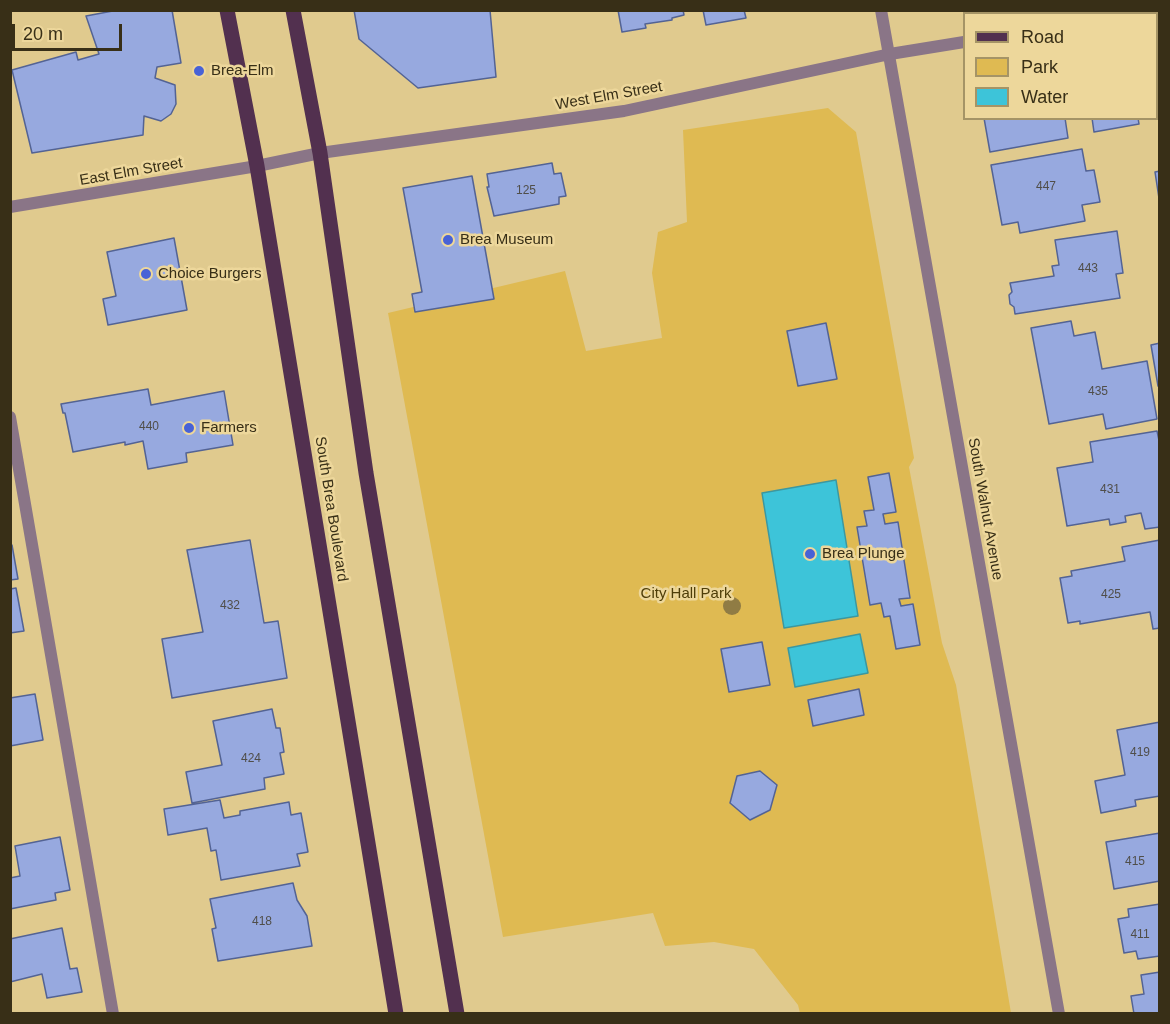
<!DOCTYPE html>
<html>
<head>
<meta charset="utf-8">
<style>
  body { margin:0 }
  #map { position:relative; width:1170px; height:1024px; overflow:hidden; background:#e0ca8e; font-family:Arial,sans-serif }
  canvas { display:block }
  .frame { position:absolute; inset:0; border:12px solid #382f17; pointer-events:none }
  .legend { position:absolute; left:963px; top:12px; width:195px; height:108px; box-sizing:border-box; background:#edd79b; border:2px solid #a59466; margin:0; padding:8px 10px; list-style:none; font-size:18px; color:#382f17 }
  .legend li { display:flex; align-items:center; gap:12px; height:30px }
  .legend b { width:30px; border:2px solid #a59466 }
  .scale { position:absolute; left:12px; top:24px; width:110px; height:27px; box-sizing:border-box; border:3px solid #382f17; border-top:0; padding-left:8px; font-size:18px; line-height:21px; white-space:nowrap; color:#382f17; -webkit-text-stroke:4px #edd79b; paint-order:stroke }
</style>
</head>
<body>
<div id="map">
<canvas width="1170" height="1024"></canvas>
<div class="frame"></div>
<ul class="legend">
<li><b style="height:8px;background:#52304f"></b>Road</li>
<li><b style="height:16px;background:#dfba52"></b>Park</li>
<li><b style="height:16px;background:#3dc4d9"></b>Water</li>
</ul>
<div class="scale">20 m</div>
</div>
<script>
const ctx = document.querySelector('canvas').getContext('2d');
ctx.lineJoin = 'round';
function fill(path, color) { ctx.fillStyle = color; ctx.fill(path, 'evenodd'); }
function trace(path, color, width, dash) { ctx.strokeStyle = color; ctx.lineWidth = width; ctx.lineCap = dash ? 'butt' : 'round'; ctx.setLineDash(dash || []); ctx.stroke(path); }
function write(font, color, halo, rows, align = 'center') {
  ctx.font = font + ' Arial,sans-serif'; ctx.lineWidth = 5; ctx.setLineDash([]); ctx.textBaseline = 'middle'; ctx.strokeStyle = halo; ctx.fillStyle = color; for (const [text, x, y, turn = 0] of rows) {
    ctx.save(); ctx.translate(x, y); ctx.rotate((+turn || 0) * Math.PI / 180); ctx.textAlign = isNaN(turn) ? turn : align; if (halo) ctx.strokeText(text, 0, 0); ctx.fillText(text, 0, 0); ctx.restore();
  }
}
const green = new Path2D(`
  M 828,108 L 856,132 L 914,458 L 909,467 L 942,643 L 956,685 L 1011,1013 L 800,1013 L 798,1005 L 754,949 L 714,942 L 665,946 L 653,913 L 503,937 L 388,313 L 565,271 L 586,351 L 662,338 L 652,273 L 658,232 L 687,222 L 683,130 Z`);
const water = new Path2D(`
  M 836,480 L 858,616 L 784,628 L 762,493 Z
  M 860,634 L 868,673 L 795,687 L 788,648 Z`);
const building = new Path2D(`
  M 118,10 L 172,10 L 181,63 L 157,67 L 155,78 L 175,85 L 176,104 L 171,114 L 161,121 L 144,116 L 143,135 L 32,153 L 12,70 L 76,52 L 78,60 L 99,54 L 86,16 Z
  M 354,10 L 490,10 L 496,77 L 418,88 L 359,39 Z
  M 618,10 L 683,10 L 684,15 L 672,18 L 672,20 L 645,24 L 646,28 L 622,32 Z
  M 703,10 L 744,10 L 746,18 L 706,25 Z
  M 984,118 L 1065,118 L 1068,138 L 990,152 Z
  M 1092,118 L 1138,118 L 1139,124 L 1094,132 Z
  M 1082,149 L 1086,171 L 1094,170 L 1100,202 L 1082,205 L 1085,221 L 1020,233 L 1018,222 L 1002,225 L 991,165 Z
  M 552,163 L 554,174 L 561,173 L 566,196 L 559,197 L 559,204 L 494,216 L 487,187 L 489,187 L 487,174 Z
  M 1160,171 L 1160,205 L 1155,172 Z
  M 472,176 L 494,299 L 415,312 L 412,294 L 422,292 L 403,188 Z
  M 1117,231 L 1123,273 L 1116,274 L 1120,298 L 1015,314 L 1014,307 L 1010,304 L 1009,295 L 1012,292 L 1010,283 L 1054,276 L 1052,266 L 1059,265 L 1055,240 Z
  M 174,238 L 187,310 L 108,325 L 103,299 L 116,296 L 107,252 Z
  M 1071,321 L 1074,336 L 1095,332 L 1102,369 L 1147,361 L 1157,419 L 1106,429 L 1103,414 L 1049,424 L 1031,328 Z
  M 826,323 L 837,379 L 798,386 L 787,331 Z
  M 1160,343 L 1160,386 L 1158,386 L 1151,345 Z
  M 148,389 L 151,405 L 224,391 L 233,445 L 186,453 L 187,462 L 148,469 L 143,441 L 125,445 L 125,442 L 73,452 L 65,413 L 63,413 L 61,404 Z
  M 1157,431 L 1160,445 L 1160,527 L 1145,529 L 1141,513 L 1125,516 L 1126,522 L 1110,525 L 1109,519 L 1067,526 L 1057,468 L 1093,462 L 1090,442 Z
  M 889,473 L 896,512 L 883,514 L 885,524 L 898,522 L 910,598 L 899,599 L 901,606 L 913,604 L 920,645 L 896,649 L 890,616 L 884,617 L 881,603 L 870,605 L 857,527 L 867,526 L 864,511 L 874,510 L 868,477 Z
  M 250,540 L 264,623 L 278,621 L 287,678 L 172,698 L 162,639 L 203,632 L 187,550 Z
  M 1160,540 L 1160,628 L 1153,629 L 1150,612 L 1080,624 L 1080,621 L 1068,623 L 1060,578 L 1072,576 L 1071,571 L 1125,561 L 1122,547 Z
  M 12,545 L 18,579 L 10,580 L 10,546 Z
  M 16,588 L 24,631 L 10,633 L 10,589 Z
  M 762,642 L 770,685 L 729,692 L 721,649 Z
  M 859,689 L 864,715 L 813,726 L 808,700 Z
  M 35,694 L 43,740 L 10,746 L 10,698 Z
  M 272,709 L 276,728 L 280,728 L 284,752 L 280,753 L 284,774 L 264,778 L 265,789 L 192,803 L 186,772 L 222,765 L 213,721 Z
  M 1160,722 L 1160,796 L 1135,800 L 1136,806 L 1101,813 L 1095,781 L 1125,775 L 1117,730 Z
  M 760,771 L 777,785 L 770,810 L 750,820 L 730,803 L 737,776 Z
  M 220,800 L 224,818 L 240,815 L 240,811 L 289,802 L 291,815 L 301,813 L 308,852 L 297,854 L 300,866 L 221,880 L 216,850 L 211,851 L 207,828 L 168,835 L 164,809 Z
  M 1160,833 L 1160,881 L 1114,889 L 1106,842 Z
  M 60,837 L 70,890 L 55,893 L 56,900 L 10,909 L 10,878 L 20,876 L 15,846 Z
  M 293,883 L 297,900 L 307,916 L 312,946 L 218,961 L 212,929 L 216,928 L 210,899 Z
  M 1160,904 L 1160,956 L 1138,959 L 1136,951 L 1124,953 L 1118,919 L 1129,917 L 1128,909 Z
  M 62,928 L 70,969 L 77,968 L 82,992 L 47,998 L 42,974 L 10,982 L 10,939 Z
  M 1160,972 L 1160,1014 L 1134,1014 L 1131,996 L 1144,994 L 1141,975 Z`);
const service = new Path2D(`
  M 10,417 L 113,1014`);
const minor = new Path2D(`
  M 881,10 L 1059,1014
  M 1140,14 L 1158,10
  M 257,166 L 320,153 L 624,111 L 890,54 L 964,42`);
const tertiary = new Path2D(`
  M 10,207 L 257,166`);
const primary = new Path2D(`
  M 227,10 L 257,166 L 396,1014
  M 293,10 L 320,153 L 366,473 L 457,1014`);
const trees = [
  [732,606]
];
const markers = [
  [199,71,6,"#4862d6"],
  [448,240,6,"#4862d6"],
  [146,274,6,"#4862d6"],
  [189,428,6,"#4862d6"],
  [810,554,6,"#4862d6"]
];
const numberNames = [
  ["447",1046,187],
  ["125",526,191],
  ["443",1088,269],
  ["435",1098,392],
  ["440",149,427],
  ["431",1110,490],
  ["425",1111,595],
  ["432",230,606],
  ["419",1140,753],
  ["424",251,759],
  ["415",1135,862],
  ["418",262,922],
  ["411",1140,935]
];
const poiNames = [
  ["Brea-Elm",211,71],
  ["Brea Museum",460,240],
  ["Choice Burgers",158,274],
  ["Farmers",201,428],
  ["Brea Plunge",822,554]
];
const streetNames = [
  ["West Elm Street",609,96,-10],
  ["East Elm Street",131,172,-10],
  ["South Brea Boulevard",331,509,81],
  ["South Walnut Avenue",985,509,80]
];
const parkNames = [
  ["City Hall Park",686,594]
];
fill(green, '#dfba52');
fill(water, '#3dc4d9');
trace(water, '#3c979f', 1.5);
fill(building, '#97a9df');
trace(building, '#536394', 1.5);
trace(service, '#8a7587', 12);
trace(minor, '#8a7587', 12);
trace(tertiary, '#8a7587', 12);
trace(primary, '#52304f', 15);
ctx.fillStyle = '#907c44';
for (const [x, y] of trees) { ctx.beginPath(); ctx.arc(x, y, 9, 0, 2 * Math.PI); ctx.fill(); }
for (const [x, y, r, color] of markers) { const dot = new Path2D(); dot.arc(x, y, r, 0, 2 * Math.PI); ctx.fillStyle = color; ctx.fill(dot); trace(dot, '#edd79b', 2); }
write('12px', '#504e49', null, numberNames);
write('15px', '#382f17', '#edd79b', poiNames, 'left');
write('15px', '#382f17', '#edd79b', streetNames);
write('15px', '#4e3d08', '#edd79b', parkNames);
</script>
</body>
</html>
